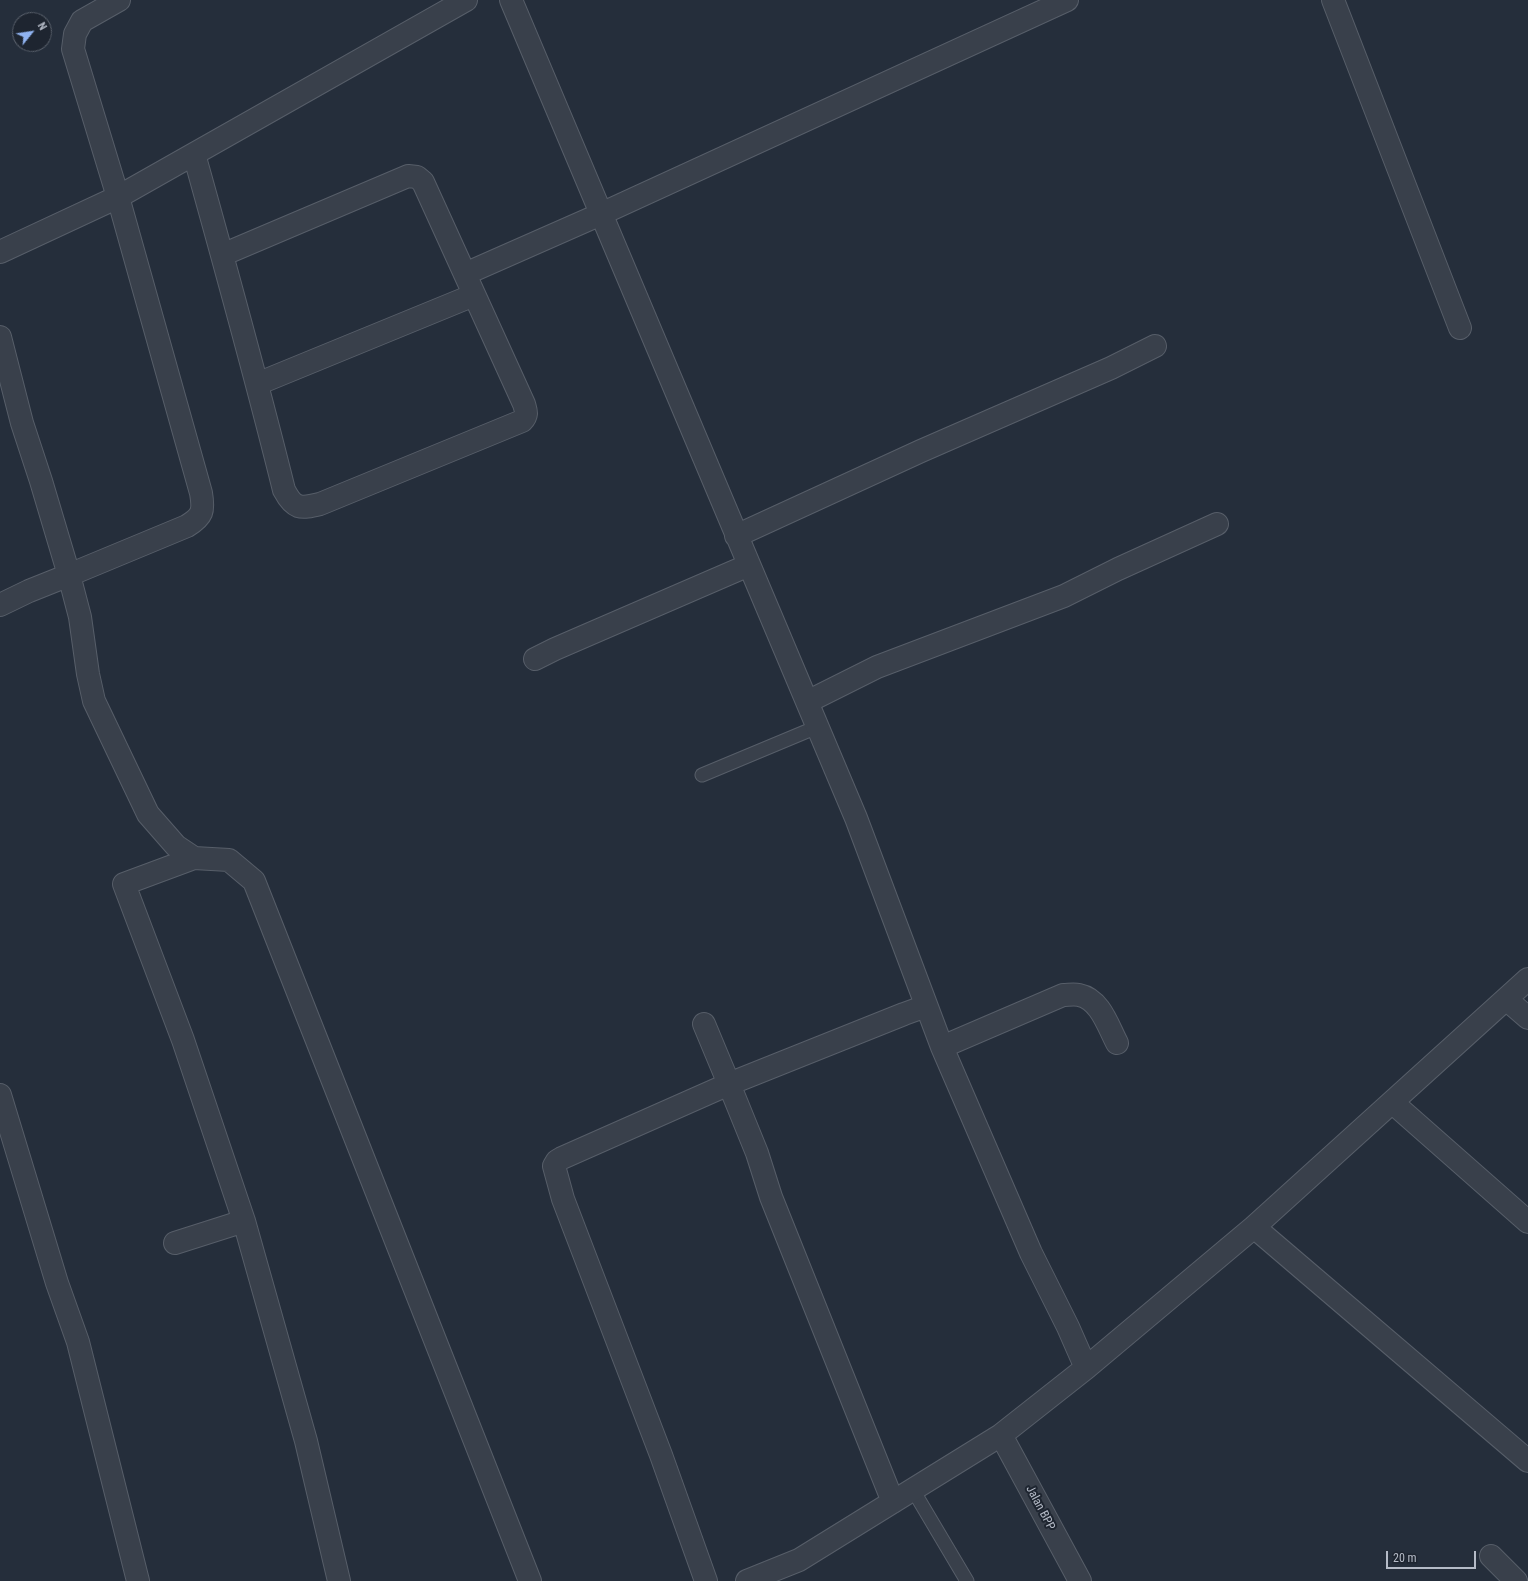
<!DOCTYPE html>
<html>
<head>
<meta charset="utf-8">
<style>
  body { margin:0 }
  #map { position:relative; width:1528px; height:1581px; overflow:hidden; background:#252e3b; font-family:"Roboto Condensed",sans-serif }
  canvas { display:block }
  .north { position:absolute; left:12px; top:12px; width:40px; height:40px; box-sizing:border-box; background:#1e2530; border:1px solid #5a616c; border-radius:50%; rotate:60deg; font-size:11px; font-weight:700; line-height:16px; text-align:center; color:#b5bbc7 }
  .north::after { content:''; display:block; margin:auto; width:14px; height:18px; background:#90b3f0; clip-path:polygon(50% 0,100% 100%,50% 72%,0 100%) }
  .scale { position:absolute; left:1386px; top:1551px; width:90px; height:18px; box-sizing:border-box; border:2px solid #b5bbc7; border-top:0; padding-left:5px; font-size:12px; line-height:14px; white-space:nowrap; color:#b5bbc7; -webkit-text-stroke:3px #1e2530; paint-order:stroke }
</style>
</head>
<body>
<div id="map">
<canvas width="1528" height="1581"></canvas>
<div class="north">N</div>
<div class="scale">20 m</div>
</div>
<script>
const ctx = document.querySelector('canvas').getContext('2d');
ctx.lineJoin = 'round';
function trace(path, color, width, dash) { ctx.strokeStyle = color; ctx.lineWidth = width; ctx.lineCap = dash ? 'butt' : 'round'; ctx.setLineDash(dash || []); ctx.stroke(path); }
function write(font, color, halo, rows, align = 'center') {
  ctx.font = font + ' "Roboto Condensed",sans-serif'; ctx.lineWidth = 4; ctx.setLineDash([]); ctx.textBaseline = 'middle'; ctx.strokeStyle = halo; ctx.fillStyle = color; for (const [text, x, y, turn = 0] of rows) {
    ctx.save(); ctx.translate(x, y); ctx.rotate((+turn || 0) * Math.PI / 180); ctx.textAlign = isNaN(turn) ? turn : align; if (halo) ctx.strokeText(text, 0, 0); ctx.fillText(text, 0, 0); ctx.restore();
  }
}
const service = new Path2D(`
  M 702,775 L 817,727
  M 913,1490 L 967,1581`);
const minor = new Path2D(`
  M 511,0 L 856,818 L 942,1047 L 1031,1253 L 1068,1327 L 1086,1368 L 1001,1435 L 799,1560 L 747,1581
  M 1333,0 L 1460,328
  M 194,154 C 225,265 256,377 284,490 C 294,509 300,509 320,504 L 522,421 C 528,415 526,411 524,404 L 423,182 L 417,177 L 408,176 L 222,255
  M 0,252 L 118,197 L 73,49 L 75,34 L 82,21 L 119,0
  M 465,274 L 601,214 L 1067,0
  M 0,337 L 22,423 L 41,481 L 69,575 L 187,526 C 203,516 204,511 201,493 L 118,197 L 466,0
  M 257,384 L 474,295
  M 736,536 L 921,451 L 1111,368 L 1155,346
  M 0,605 L 29,591 L 69,575 L 80,617 L 88,674 L 94,701 L 148,814 L 176,846 L 194,858 L 229,860 L 254,881 L 530,1581
  M 535,659 L 555,649 L 749,565
  M 807,702 L 877,667 L 1064,596 L 1118,569 L 1217,524
  M 194,858 L 124,884 L 183,1040 L 244,1221 L 306,1441 L 339,1581
  M 1506,999 L 1528,1018
  M 704,1024 L 729,1084 L 562,1158 L 557,1161 L 554,1166 L 563,1199 L 661,1455 L 706,1581
  M 942,1047 L 1063,995 C 1068,995 1074,994 1079,995 C 1100,999 1108,1026 1117,1043
  M 0,1095 L 57,1283 L 78,1342 L 138,1581
  M 1393,1103 L 1528,1222
  M 1254,1227 L 1528,1461
  M 175,1243 L 244,1221
  M 1086,1368 L 1254,1227 L 1528,979
  M 1001,1435 L 1080,1581
  M 893,1502 L 771,1197 L 757,1153 L 729,1084 L 904,1014 L 926,1006
  M 1491,1556 L 1516,1581`);
const streetNames = [
  ["Jalan BPP",1040,1508,62]
];
trace(service, '#575e69', 15);
trace(minor, '#575e69', 24);
trace(service, '#39404b', 13);
trace(minor, '#39404b', 22);
write('12px', '#b5bbc7', '#1e2530', streetNames);
</script>
</body>
</html>
